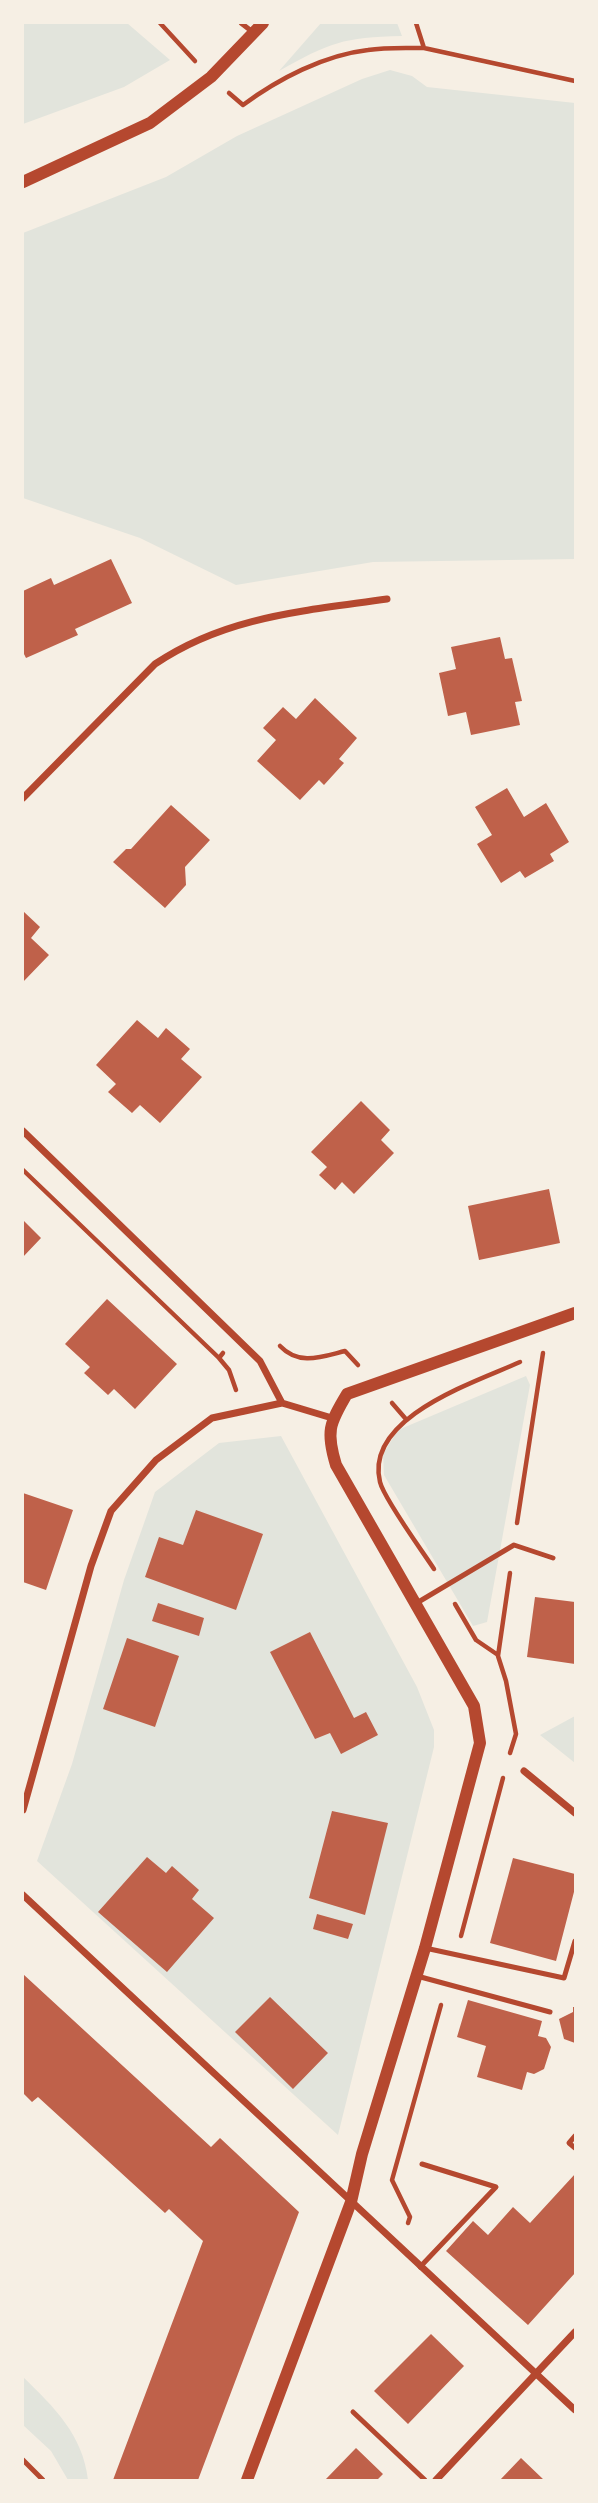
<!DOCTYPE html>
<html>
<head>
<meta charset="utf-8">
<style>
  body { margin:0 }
  #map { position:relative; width:598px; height:2503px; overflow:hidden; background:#f6efe4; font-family:"Asap Condensed",sans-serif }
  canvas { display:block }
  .frame { position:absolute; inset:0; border:24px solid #f6efe4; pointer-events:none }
</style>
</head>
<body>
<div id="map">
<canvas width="598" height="2503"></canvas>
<div class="frame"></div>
</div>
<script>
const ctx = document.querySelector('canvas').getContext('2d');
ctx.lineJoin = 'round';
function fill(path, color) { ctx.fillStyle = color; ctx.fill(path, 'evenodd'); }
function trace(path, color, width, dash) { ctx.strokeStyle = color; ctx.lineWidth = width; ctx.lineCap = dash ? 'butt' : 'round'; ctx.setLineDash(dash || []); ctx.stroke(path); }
const green = new Path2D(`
  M 23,23 L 127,23 L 170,60 L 124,87 L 23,124 Z
  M 321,23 L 397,23 L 402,36 C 343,37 329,43 279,71 Z
  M 390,70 L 412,76 L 427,87 L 575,103 L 575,559 L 373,562 L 236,585 L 140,538 L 23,498 L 23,233 L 166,177 L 237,136 L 362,79 Z
  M 526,1376 L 530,1385 L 487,1622 L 473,1626 L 384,1475 L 383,1454 L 398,1430 Z
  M 281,1436 L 417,1687 L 434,1730 L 434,1747 L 338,2135 L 37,1861 L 72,1764 L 124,1580 L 155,1492 L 219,1443 Z
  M 575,1716 L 575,1763 L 540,1735 Z
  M 23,2377 C 54,2407 83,2435 88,2480 L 68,2480 L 51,2451 L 23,2425 Z`);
const building = new Path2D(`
  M 111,559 L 132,603 L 75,629 L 78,635 L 26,658 L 23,652 L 23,591 L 51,578 L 54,585 Z
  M 500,637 L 505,659 L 512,658 L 522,701 L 515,702 L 520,725 L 471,735 L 466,712 L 448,716 L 439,673 L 456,669 L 451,647 Z
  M 315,698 L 357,738 L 339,759 L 344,763 L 324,785 L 319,780 L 300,800 L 257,761 L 276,740 L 263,728 L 283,707 L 296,719 Z
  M 507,788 L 524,817 L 546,803 L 569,842 L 550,854 L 554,861 L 525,878 L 520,871 L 501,883 L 477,844 L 492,835 L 475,807 Z
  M 171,805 L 210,840 L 185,867 L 186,885 L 165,908 L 113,862 L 126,849 L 131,849 Z
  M 23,911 L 40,927 L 31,938 L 49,955 L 23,982 Z
  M 137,1020 L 158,1038 L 166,1028 L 190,1049 L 181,1059 L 202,1077 L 160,1123 L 140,1105 L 132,1113 L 108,1092 L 116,1084 L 96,1065 Z
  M 361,1101 L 390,1130 L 381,1140 L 394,1153 L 354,1194 L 342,1182 L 335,1190 L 319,1175 L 327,1167 L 311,1152 Z
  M 549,1189 L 560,1243 L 479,1260 L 468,1206 Z
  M 23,1220 L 41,1238 L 23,1257 Z
  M 107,1299 L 177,1364 L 135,1409 L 114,1389 L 108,1395 L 84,1373 L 90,1367 L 65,1344 Z
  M 23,1493 L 73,1510 L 46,1590 L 23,1582 Z
  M 196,1510 L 263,1534 L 236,1610 L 145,1577 L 159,1537 L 183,1545 Z
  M 535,1597 L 575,1602 L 575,1664 L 527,1657 Z
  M 158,1603 L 204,1618 L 199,1636 L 152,1621 Z
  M 310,1632 L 354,1718 L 366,1712 L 378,1735 L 341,1754 L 330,1733 L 315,1739 L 270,1652 Z
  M 127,1638 L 179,1656 L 155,1727 L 103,1709 Z
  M 332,1811 L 388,1823 L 365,1915 L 309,1898 Z
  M 147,1857 L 166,1873 L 172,1866 L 199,1890 L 192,1899 L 214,1918 L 167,1972 L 98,1912 Z
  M 513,1858 L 575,1874 L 575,1888 L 556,1961 L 490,1943 Z
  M 317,1914 L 353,1924 L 348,1939 L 313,1929 Z
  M 23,1974 L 211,2147 L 220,2138 L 299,2212 L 198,2480 L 113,2480 L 203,2241 L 169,2209 L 165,2213 L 38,2097 L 32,2102 L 23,2093 Z
  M 270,1997 L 328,2053 L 293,2089 L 235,2032 Z
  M 468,2000 L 542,2021 L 538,2036 L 546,2038 L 551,2047 L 544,2069 L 534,2074 L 527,2072 L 522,2090 L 477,2077 L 486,2046 L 457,2037 Z
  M 573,2007 L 575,2007 L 575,2043 L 564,2039 L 559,2019 L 573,2012 Z
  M 575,2174 L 575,2273 L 528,2325 L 446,2251 L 473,2221 L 488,2235 L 513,2207 L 530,2223 Z
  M 431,2334 L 464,2366 L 408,2424 L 374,2391 Z
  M 356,2448 L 383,2474 L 377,2480 L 325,2480 Z
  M 521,2458 L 544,2480 L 500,2480 Z`);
const path = new Path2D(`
  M 160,23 L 195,61
  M 416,23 L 424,48 L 575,81
  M 229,93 L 243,105 C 278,79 324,55 368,50 C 386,47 406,48 424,48
  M 23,1170 L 219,1358
  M 280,1346 C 299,1366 321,1357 345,1351 L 358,1365
  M 223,1353 L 219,1358 L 229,1370 L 236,1390
  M 392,1403 L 405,1418
  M 517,1523 L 543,1353
  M 434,1569 C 423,1552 384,1499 380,1482 C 364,1417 476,1382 520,1362
  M 510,1573 L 498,1656 L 506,1681 L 516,1734 L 510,1753
  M 455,1604 L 476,1640 L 498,1655
  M 461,1936 L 503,1778
  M 408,2223 L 410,2217 L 392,2180 L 441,2005`);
const service = new Path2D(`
  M 241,23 L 254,33
  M 415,1604 L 514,1545 L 553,1558
  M 425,1948 L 564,1978 L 575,1941
  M 417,1976 L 550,2012
  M 575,2136 L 569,2143 L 575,2148
  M 420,2267 L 496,2187 L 422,2164
  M 353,2412 L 425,2480
  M 23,2460 L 43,2480`);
const minor = new Path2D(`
  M 23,798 L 155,664 C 226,616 304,611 387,599
  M 23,1131 L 260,1361 L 282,1403
  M 524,1771 L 575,1813
  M 23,1810 L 91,1566 L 111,1511 L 156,1460 L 212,1418 L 282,1403 L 332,1418
  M 23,1895 L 575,2410
  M 436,2480 L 575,2332`);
const tertiary = new Path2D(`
  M 23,182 L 150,123 L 211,77 L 263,23
  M 247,2480 L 351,2202 L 362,2154 L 425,1948 L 480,1743 L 474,1706 L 336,1465 C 326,1432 329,1424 347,1394 L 575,1313`);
fill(green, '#e2e4dc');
fill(building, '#bf614a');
trace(path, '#b5482f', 4.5);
trace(service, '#b5482f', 5);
trace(minor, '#b5482f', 7);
trace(tertiary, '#b5482f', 12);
</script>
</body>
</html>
